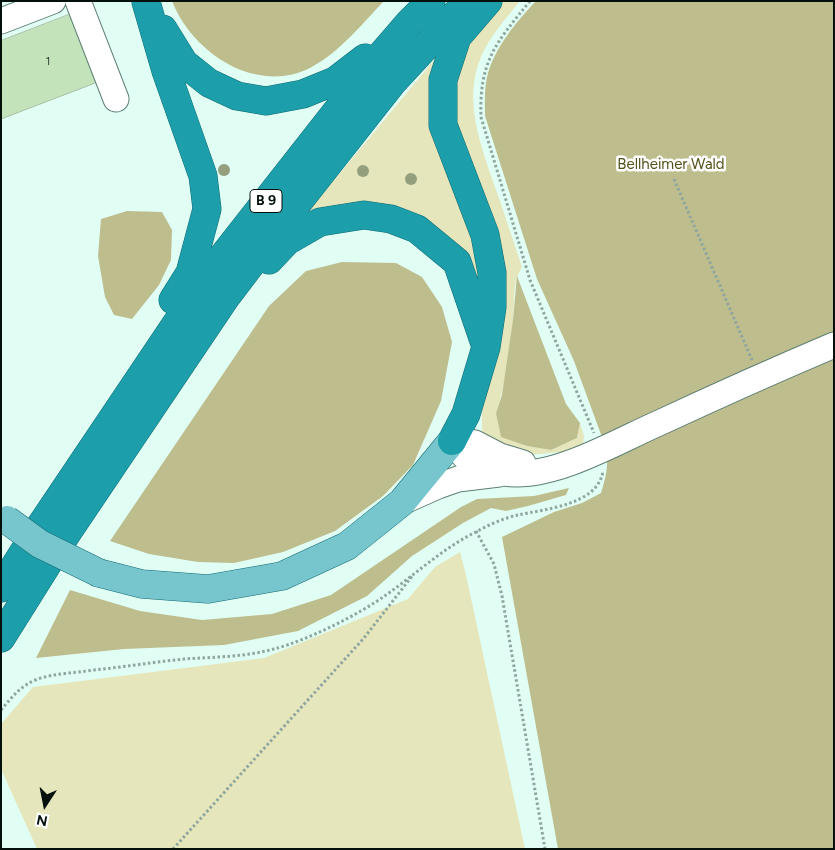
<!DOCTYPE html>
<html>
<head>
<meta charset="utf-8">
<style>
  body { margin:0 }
  #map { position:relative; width:835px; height:850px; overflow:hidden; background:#e1fef4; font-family:Figtree,sans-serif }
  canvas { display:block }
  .frame { position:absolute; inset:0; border:2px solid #04100c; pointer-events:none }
  .north { position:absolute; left:20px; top:780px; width:50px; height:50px; -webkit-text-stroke:4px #fff; paint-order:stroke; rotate:191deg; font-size:14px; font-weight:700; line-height:20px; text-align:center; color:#04100c }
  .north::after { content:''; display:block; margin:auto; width:18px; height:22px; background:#04100c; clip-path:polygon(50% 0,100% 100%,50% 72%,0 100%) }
</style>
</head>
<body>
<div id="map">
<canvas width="835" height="850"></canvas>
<div class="frame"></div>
<div class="north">N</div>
</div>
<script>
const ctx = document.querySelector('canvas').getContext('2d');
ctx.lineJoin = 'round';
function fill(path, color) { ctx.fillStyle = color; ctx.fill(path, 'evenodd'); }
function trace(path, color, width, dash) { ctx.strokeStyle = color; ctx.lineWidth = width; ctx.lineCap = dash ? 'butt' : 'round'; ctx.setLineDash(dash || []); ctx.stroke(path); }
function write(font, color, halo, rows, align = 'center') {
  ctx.font = font + ' Figtree,sans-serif'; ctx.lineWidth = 5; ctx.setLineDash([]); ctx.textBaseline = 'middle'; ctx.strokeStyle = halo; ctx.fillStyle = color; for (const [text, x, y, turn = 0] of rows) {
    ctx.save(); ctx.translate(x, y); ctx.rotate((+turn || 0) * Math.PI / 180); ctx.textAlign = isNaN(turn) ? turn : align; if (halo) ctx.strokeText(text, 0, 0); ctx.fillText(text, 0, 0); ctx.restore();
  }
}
const green = new Path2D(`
  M 493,1 L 520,1 C 504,21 486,40 478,65 C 464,107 484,155 498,195 C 506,219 514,243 522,267 C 512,282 515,303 513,321 C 509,352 506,384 496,413 L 527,446 L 551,450 L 577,438 L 580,423 L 584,436 L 583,444 L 572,451 L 540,454 L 527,454 L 509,449 L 486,437 L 482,430 L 482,405 L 498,343 L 448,109 L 473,23 Z
  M 440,53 L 487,298 L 445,238 L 300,221 Z
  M 460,552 L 466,575 L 525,849 L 37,849 L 1,769 L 1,724 L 33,687 L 264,658 L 408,599 L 435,567 Z`);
const forest = new Path2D(`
  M 172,1 L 384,1 C 361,25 340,52 310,68 C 256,95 192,53 172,1 Z
  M 536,1 L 834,1 L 834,849 L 558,849 L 502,537 L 554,512 L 582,503 L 601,493 C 606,477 609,465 606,448 L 574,361 L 537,279 L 485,116 C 485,102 484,87 488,73 C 496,46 517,21 536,1 Z
  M 127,211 L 162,212 L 172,230 L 171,260 L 159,285 L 132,319 L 114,315 L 105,297 L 98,256 L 101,219 Z
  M 342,262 L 396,263 L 422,277 L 442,307 L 452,342 L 441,401 L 413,465 L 383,496 L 335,531 L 283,552 L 234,563 L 198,562 L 149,554 L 110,541 L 269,306 L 306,271 Z
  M 517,276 L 566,404 L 580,423 L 577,438 L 551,450 L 527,446 L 501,437 L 496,413 L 502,395 L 513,320 Z
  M 569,488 L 566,495 L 528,506 L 506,511 L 491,508 L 463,523 L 412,556 L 367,596 L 298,631 L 224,645 L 124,649 L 36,658 L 70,590 L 140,611 L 202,620 L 272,614 L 331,595 L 461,507 L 477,499 L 534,496 Z`);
const building = new Path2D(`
  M 76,12 L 103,80 L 1,119 L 1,41 Z`);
const path = new Path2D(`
  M 530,1 C 496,43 479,61 481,117 L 530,280 L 594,433
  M 674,179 L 752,360
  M 476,531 L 494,564 L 502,596 L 545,849
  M 1,710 C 12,697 21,685 38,679 C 56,673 75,673 94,670 C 124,667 154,662 184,659 C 214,657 245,657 274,649 C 308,640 358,615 386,595 C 416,574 443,548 476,532 C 488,525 504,518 518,515 C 545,509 598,505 603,471
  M 173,849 L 364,638 L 413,575`);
const minor = new Path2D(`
  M 78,1 L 116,99
  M 1,21 L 53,1
  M 452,441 C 457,446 461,454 467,459 C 480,469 500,474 517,474 C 562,474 618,441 659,423 C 717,396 775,370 834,345
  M 452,441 L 475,443 L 500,456 L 523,463
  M 402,502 L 438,486 L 458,479 L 499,474`);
const major = new Path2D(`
  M 99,573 L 142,584 L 208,589 L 282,576 L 347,546 L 402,502 L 452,441`);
const highway = new Path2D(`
  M 146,2 L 166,71 L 203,176 L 207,209 L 190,273 L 173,300
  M 163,29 L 184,63 L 209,83 L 237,96 L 266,101 L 303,94 L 335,81 L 365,58
  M 269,260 L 287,241 L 320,222 L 364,215 L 391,219 L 417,229 L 457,262 L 484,341
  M 452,441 L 466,414 L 486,347 L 492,307 L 492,273 L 485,235 L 443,125 L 443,80 L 457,37 L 488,1
  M 1,588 L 39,528 L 213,269 L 377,60 L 409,23 L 431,1
  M 1,638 L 65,536 L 226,297 L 299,201 L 392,83 L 468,1`);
const majorBridge = new Path2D(`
  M 7,520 L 40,544 L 99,573`);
const trees = [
  [224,170],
  [363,171],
  [411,179]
];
const numberNames = [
  ["1",48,61]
];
const shields = [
  [266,201,32]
];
const shieldNames = [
  ["B 9",266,201]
];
const parkNames = [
  ["Bellheimer Wald",671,165]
];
fill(green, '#e6e6bc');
fill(forest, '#bebd8d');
fill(building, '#c3e4bb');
trace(building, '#aabea5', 1);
trace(minor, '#5d7f74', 27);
trace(major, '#146c73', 29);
trace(highway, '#146c73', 29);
trace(path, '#8fa69e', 3, [2.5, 2.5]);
trace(minor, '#fff', 25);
trace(major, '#77c5cd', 28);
trace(highway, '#1c9eab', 28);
trace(majorBridge, '#146c73', 29, []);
trace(majorBridge, '#77c5cd', 28);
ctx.fillStyle = '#939f7d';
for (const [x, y] of trees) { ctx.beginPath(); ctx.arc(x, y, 6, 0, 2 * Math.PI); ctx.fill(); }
write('12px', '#344538', null, numberNames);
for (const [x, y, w] of shields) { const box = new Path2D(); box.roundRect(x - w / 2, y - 11.5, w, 23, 4); ctx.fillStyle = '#fff'; ctx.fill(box); trace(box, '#04100c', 1); }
write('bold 14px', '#04100c', null, shieldNames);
write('15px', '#54521b', '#fff', parkNames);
</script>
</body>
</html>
